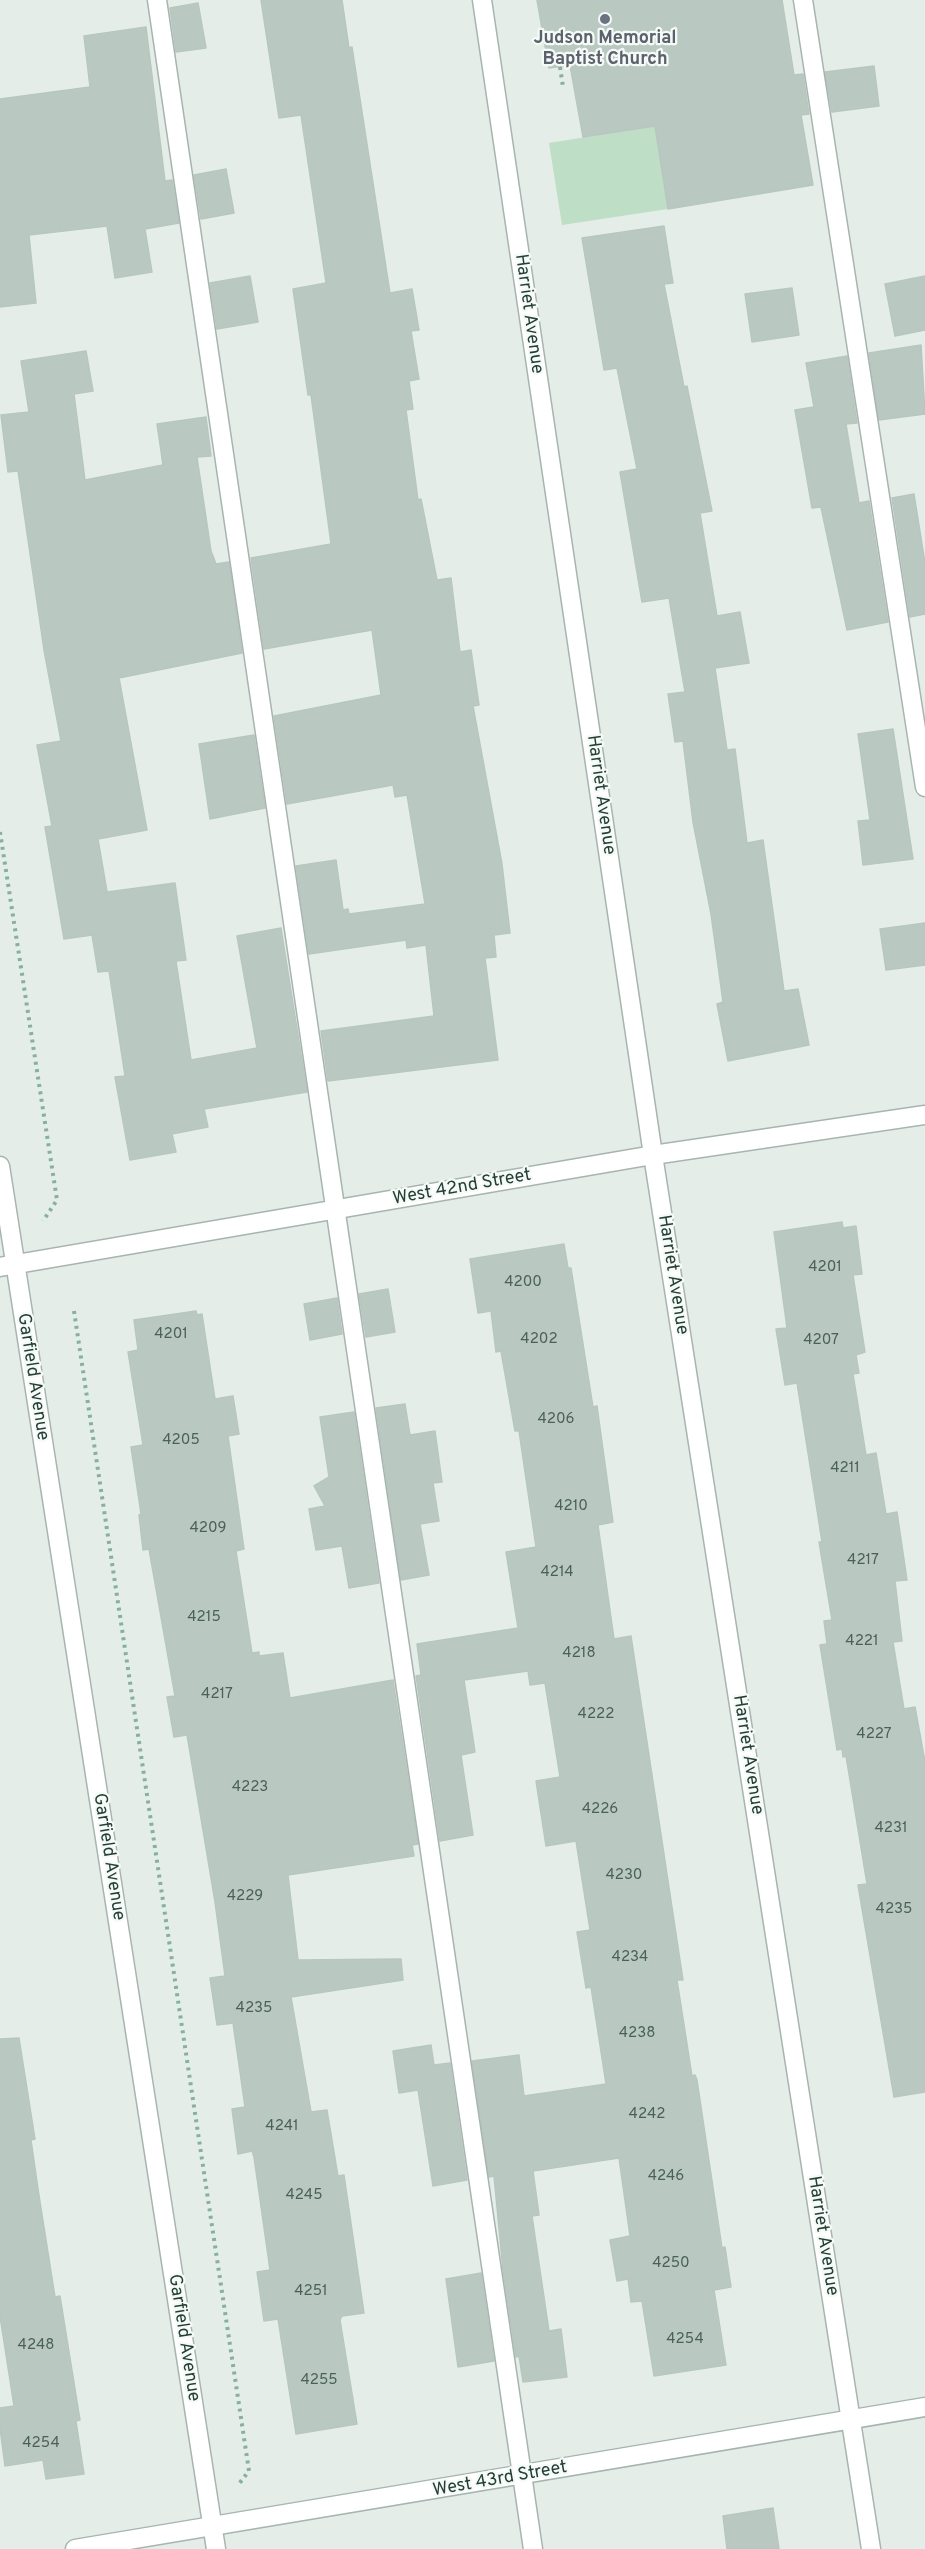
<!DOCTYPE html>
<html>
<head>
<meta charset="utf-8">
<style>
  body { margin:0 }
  canvas { display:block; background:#e5ede9 }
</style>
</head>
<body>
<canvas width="925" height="2549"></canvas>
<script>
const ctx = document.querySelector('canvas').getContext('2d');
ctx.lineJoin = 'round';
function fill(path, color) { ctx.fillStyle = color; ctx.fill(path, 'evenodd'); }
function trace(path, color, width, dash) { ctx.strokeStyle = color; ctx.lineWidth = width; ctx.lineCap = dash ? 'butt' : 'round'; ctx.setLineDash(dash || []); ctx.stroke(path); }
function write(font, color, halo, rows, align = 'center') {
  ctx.font = font + ' Overpass,sans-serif'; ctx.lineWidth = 4.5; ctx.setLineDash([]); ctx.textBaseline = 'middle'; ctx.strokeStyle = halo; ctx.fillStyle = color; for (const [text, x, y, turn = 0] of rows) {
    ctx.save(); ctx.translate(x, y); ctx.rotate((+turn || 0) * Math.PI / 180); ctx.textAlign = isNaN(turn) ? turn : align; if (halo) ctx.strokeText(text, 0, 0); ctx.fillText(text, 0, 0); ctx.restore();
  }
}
const green = new Path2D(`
  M 655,126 L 668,209 L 562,225 L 549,143 Z`);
const building = new Path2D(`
  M 261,0 L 342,0 L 349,48 L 352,47 L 390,293 L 412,289 L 419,330 L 411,331 L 419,379 L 409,381 L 413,409 L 406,410 L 418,500 L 421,499 L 437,580 L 451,578 L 460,652 L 471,650 L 479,705 L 473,706 L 502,864 L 510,933 L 494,935 L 496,957 L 485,958 L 498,1060 L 328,1081 L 321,1031 L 434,1016 L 426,945 L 407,948 L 406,940 L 309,954 L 296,866 L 336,860 L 343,910 L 348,909 L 349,914 L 425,904 L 407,795 L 395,797 L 393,785 L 287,804 L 274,716 L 381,695 L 372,630 L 264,649 L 251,558 L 331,544 L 311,395 L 308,395 L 293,289 L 326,283 L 301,115 L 279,118 Z
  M 537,0 L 782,0 L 794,75 L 803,74 L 809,114 L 801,115 L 813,185 L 668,209 L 655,126 L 583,137 L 570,65 L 549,68 Z
  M 198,3 L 206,48 L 176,52 L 170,8 Z
  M 146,27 L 165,181 L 172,180 L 179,223 L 145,229 L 152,272 L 115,278 L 107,226 L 29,235 L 36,303 L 0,307 L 0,99 L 90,87 L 84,36 Z
  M 874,66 L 879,106 L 832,112 L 825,72 Z
  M 226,169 L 234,213 L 201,219 L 194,175 Z
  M 664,226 L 673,283 L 664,284 L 684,387 L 687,386 L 712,511 L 700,513 L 717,616 L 740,612 L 749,663 L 715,668 L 727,750 L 735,749 L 747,843 L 763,840 L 784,991 L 798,989 L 809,1045 L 728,1061 L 717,1004 L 723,1002 L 711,914 L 693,822 L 683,741 L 675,742 L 668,694 L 685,692 L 669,598 L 642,602 L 620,472 L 637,469 L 617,368 L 604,370 L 582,238 Z
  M 250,276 L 258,322 L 217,329 L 210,283 Z
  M 925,276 L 925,330 L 895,336 L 885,284 Z
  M 792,288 L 799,335 L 752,342 L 745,294 Z
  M 921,345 L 925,414 L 879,420 L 869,353 Z
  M 86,351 L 93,391 L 74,394 L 85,480 L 163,465 L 157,424 L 206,417 L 211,456 L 197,457 L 211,551 L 216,564 L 229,562 L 242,653 L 119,678 L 147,830 L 98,839 L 107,892 L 175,883 L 186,960 L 176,961 L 191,1060 L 257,1048 L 237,936 L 281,928 L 307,1092 L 204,1109 L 208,1127 L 172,1134 L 176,1152 L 130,1160 L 115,1077 L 125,1076 L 109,971 L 98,972 L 92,935 L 64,939 L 45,827 L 52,826 L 37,745 L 61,741 L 44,650 L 18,471 L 8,472 L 1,415 L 29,412 L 21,361 Z
  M 847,356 L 857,423 L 846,424 L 859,503 L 869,501 L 888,622 L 847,630 L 821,507 L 812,508 L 795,410 L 814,407 L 806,363 Z
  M 914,494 L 925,563 L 925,614 L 910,617 L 892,498 Z
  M 893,729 L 913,859 L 863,865 L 858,821 L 870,820 L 858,734 Z
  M 254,735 L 265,808 L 210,819 L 199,744 Z
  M 925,923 L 925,965 L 886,970 L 880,929 Z
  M 842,1222 L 843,1228 L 856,1226 L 862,1274 L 853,1275 L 865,1352 L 856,1355 L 859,1373 L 853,1374 L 866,1455 L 876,1453 L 886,1514 L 897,1512 L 907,1580 L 895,1581 L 902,1641 L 893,1642 L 904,1709 L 915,1707 L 925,1762 L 925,2092 L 894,2097 L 858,1885 L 867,1884 L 846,1756 L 843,1757 L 842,1749 L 837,1750 L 820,1645 L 827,1644 L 824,1621 L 832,1620 L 819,1542 L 822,1542 L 797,1383 L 785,1385 L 776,1329 L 787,1328 L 774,1232 Z
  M 564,1244 L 568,1268 L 571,1268 L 593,1407 L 597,1406 L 613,1522 L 598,1525 L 614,1639 L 631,1636 L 683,1980 L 677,1980 L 692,2076 L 695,2075 L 697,2080 L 722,2248 L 725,2247 L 731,2287 L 714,2290 L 726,2365 L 654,2376 L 642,2301 L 631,2302 L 628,2279 L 617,2281 L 610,2240 L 630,2236 L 619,2158 L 533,2171 L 539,2215 L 532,2216 L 549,2331 L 561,2329 L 567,2377 L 523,2382 L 519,2356 L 516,2357 L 503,2270 L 494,2176 L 489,2177 L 472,2061 L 519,2055 L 524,2096 L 606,2084 L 591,1987 L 586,1988 L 577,1932 L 590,1930 L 576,1841 L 546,1846 L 536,1781 L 560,1777 L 545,1683 L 530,1685 L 528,1671 L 464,1680 L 475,1752 L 461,1755 L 473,1835 L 440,1841 L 416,1676 L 421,1675 L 417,1644 L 518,1628 L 506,1552 L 536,1547 L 519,1431 L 515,1431 L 501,1351 L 496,1352 L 491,1311 L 478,1313 L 470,1259 Z
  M 388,1289 L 395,1332 L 366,1337 L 359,1294 Z
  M 337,1298 L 342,1334 L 310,1340 L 304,1304 Z
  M 196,1311 L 197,1315 L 202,1314 L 215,1399 L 233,1396 L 239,1434 L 228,1436 L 244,1549 L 236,1551 L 252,1653 L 259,1652 L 259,1656 L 283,1653 L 290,1698 L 393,1680 L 418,1844 L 412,1845 L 414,1856 L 288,1875 L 298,1960 L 401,1959 L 403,1980 L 291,1997 L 311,2112 L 327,2110 L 338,2176 L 344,2175 L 364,2313 L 342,2316 L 340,2320 L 357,2424 L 296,2434 L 278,2319 L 264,2321 L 257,2272 L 270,2270 L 254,2157 L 252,2151 L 238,2154 L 232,2109 L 245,2107 L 233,2023 L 217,2025 L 210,1978 L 225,1976 L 215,1902 L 187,1735 L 174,1737 L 167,1697 L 175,1696 L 149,1549 L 143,1550 L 139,1515 L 141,1514 L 131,1447 L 143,1445 L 128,1352 L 138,1350 L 134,1320 Z
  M 405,1404 L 410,1435 L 435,1431 L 442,1482 L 433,1483 L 439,1521 L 420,1524 L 429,1575 L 401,1580 L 376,1408 Z
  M 354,1412 L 379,1583 L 349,1588 L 342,1546 L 316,1550 L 309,1509 L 325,1506 L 314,1486 L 329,1477 L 320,1417 Z
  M 19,2038 L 35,2139 L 31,2140 L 38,2189 L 55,2297 L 60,2296 L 80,2420 L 76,2421 L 84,2474 L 46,2479 L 43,2460 L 5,2466 L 0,2428 L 0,2408 L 14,2406 L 0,2316 L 0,2039 Z
  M 431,2045 L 434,2065 L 450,2063 L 467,2180 L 433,2186 L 418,2090 L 399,2093 L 393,2051 Z
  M 481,2273 L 494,2361 L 458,2367 L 446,2279 Z
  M 773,2508 L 779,2549 L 727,2549 L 723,2516 Z`);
const path = new Path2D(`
  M 560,67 L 563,87
  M 0,832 L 57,1200 L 43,1221
  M 74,1311 L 249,2471 L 238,2485`);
const service = new Path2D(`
  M 157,0 L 533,2549
  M 803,0 L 925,787`);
const minor = new Path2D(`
  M 482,0 L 653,1155 L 871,2549
  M 0,1166 L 216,2549
  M 75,2549 L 925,2407`);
const tertiary = new Path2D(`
  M 0,1267 L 653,1155 L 925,1115`);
const markers = [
  [605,19,6,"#6b7280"]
];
const numberNames = [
  ["4201",825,1268],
  ["4200",523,1283],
  ["4201",171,1335],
  ["4202",539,1340],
  ["4207",821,1341],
  ["4206",556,1420],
  ["4205",181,1441],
  ["4211",845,1469],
  ["4210",571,1507],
  ["4209",208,1529],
  ["4217",863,1561],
  ["4214",557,1573],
  ["4215",204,1618],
  ["4221",862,1642],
  ["4218",579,1654],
  ["4217",217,1695],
  ["4222",596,1715],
  ["4227",874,1735],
  ["4223",250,1788],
  ["4226",600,1810],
  ["4231",891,1829],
  ["4230",624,1876],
  ["4229",245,1897],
  ["4235",894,1910],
  ["4234",630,1958],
  ["4235",254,2009],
  ["4238",637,2034],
  ["4242",647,2115],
  ["4241",282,2127],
  ["4246",666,2177],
  ["4245",304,2196],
  ["4250",671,2264],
  ["4251",311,2292],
  ["4254",685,2340],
  ["4248",36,2346],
  ["4255",319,2381],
  ["4254",41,2444]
];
const worshipNames = [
  ["Judson Memorial",605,39],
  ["Baptist Church",605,60]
];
const streetNames = [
  ["Harriet Avenue",528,314,82],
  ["Harriet Avenue",600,795,82],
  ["West 42nd Street",462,1188,-10],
  ["Harriet Avenue",672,1275,81],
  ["Garfield Avenue",32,1377,81],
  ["Harriet Avenue",747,1755,81],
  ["Garfield Avenue",108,1857,81],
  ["Harriet Avenue",822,2236,81],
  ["Garfield Avenue",183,2338,81],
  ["West 43rd Street",500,2480,-10]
];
fill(green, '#bedec6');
fill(building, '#bac8c2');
trace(building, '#b7c7c0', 1.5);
trace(service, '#a7b5b0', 21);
trace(minor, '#a7b5b0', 21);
trace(tertiary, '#a7b5b0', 21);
trace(path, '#86b0a2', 4, [3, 4.5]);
trace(service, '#fff', 18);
trace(minor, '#fff', 18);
trace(tertiary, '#fff', 18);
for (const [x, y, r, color] of markers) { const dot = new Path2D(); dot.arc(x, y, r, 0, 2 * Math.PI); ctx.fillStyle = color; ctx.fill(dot); trace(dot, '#f5faf7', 2); }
write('15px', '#4a615a', null, numberNames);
write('bold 18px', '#5b616d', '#f5faf7', worshipNames);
write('18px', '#243f37', '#f5faf7', streetNames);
</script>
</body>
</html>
